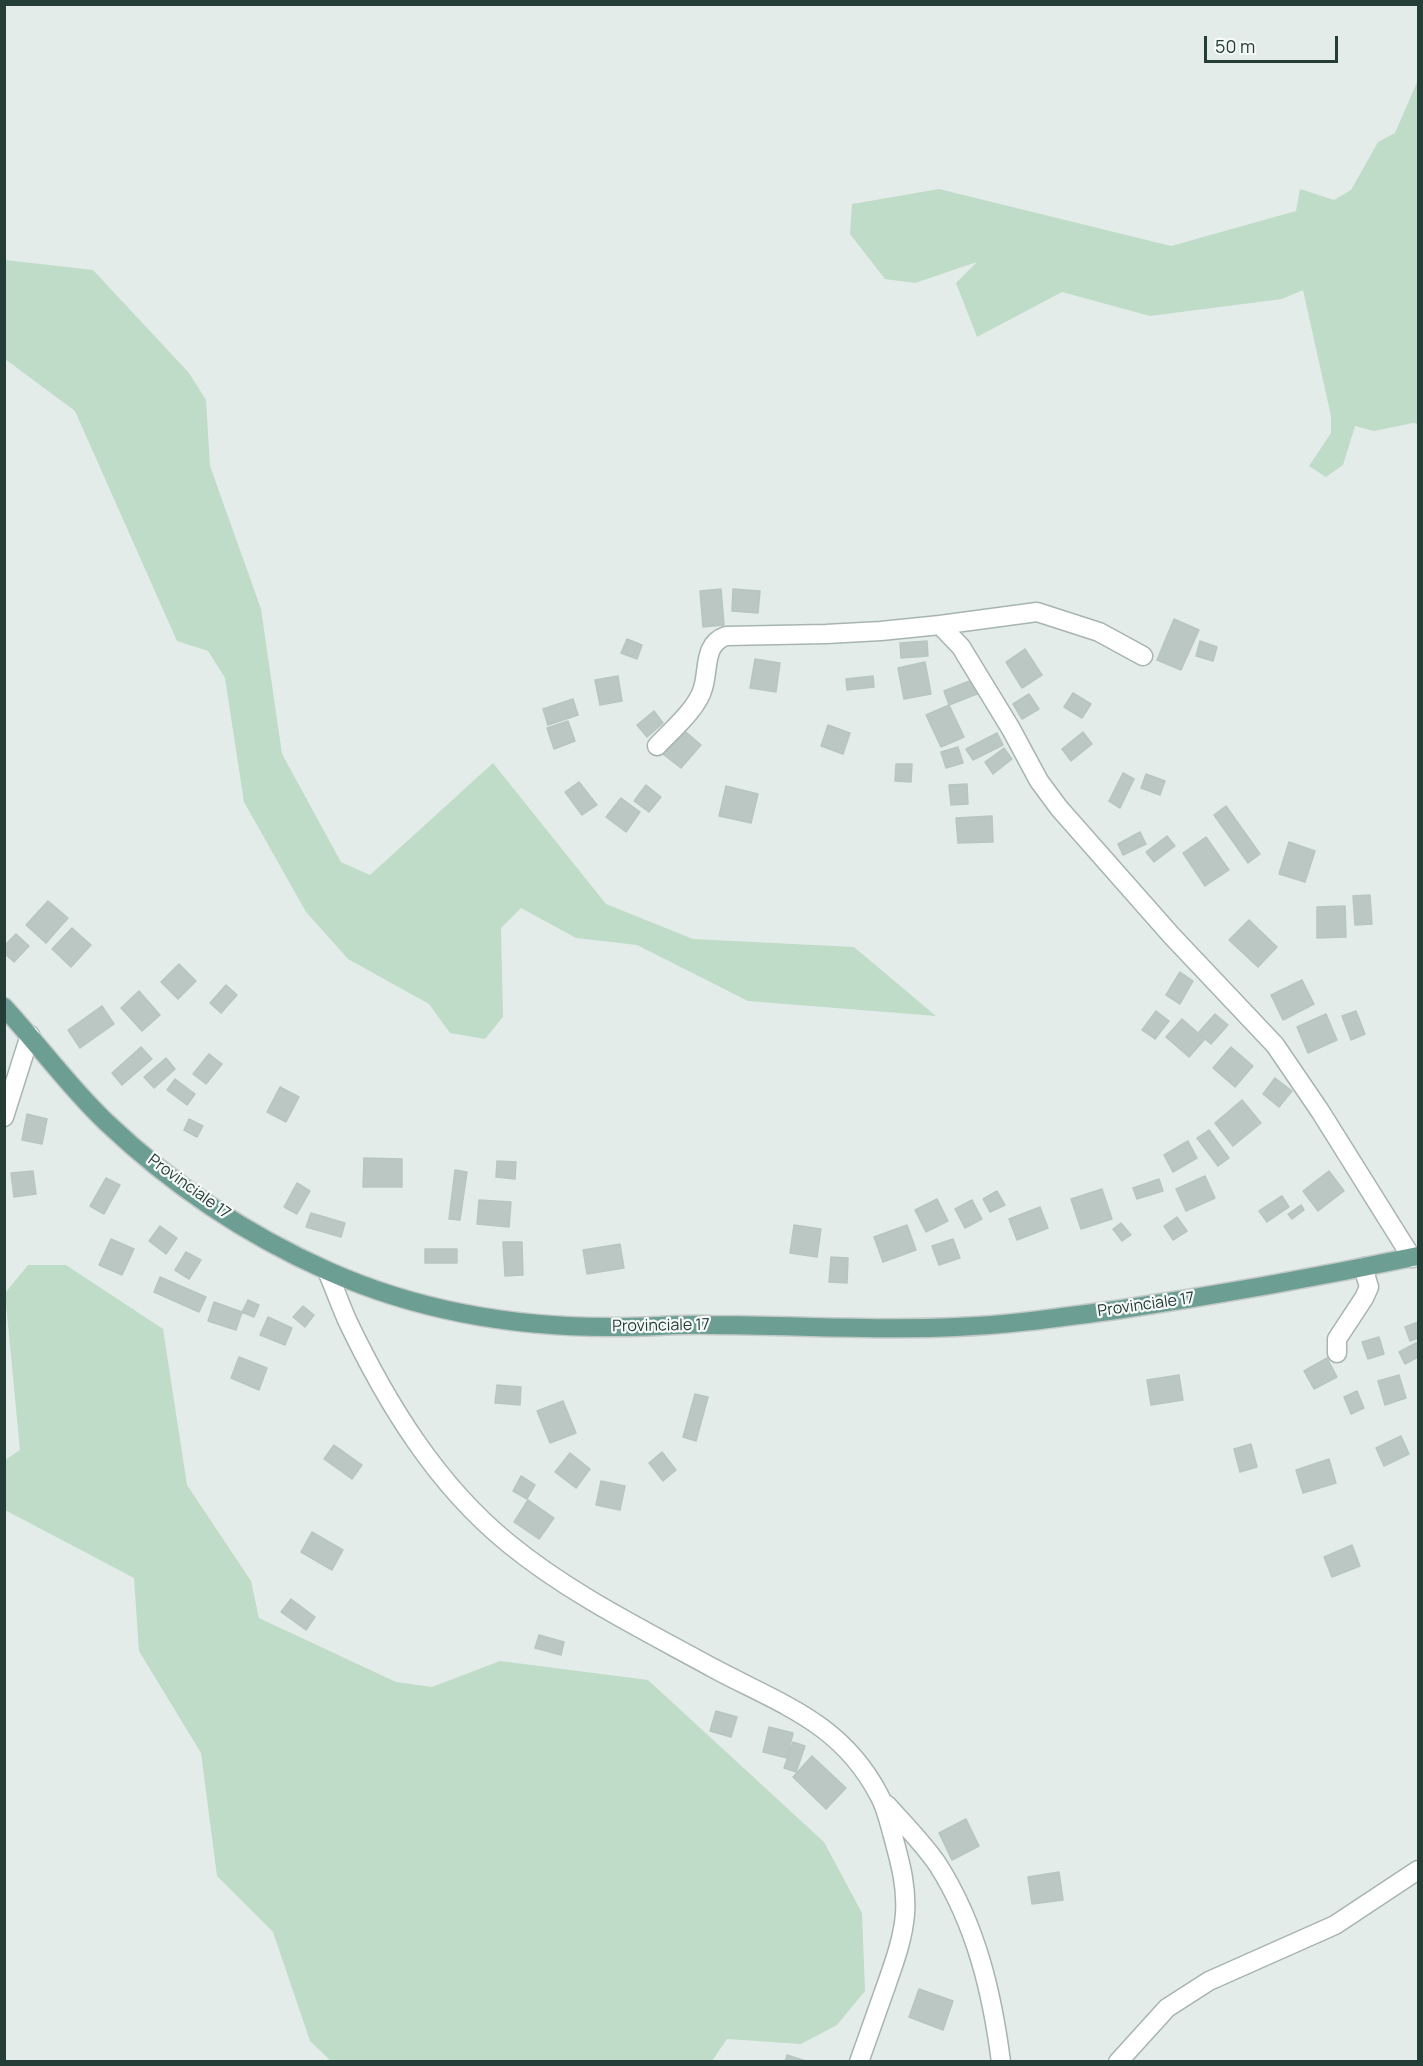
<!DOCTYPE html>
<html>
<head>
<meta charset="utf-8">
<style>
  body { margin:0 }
  #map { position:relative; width:1423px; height:2066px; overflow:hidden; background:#e4ece9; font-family:Manrope,sans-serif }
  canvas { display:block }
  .frame { position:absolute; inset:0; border:6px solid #253d37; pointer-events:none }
  .scale { position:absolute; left:1204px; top:36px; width:134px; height:27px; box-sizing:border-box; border:3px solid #253d37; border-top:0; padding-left:8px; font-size:18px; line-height:21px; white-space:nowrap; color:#253d37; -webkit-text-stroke:4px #f5f9f7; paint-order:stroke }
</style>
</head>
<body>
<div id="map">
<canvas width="1423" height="2066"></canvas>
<div class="frame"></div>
<div class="scale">50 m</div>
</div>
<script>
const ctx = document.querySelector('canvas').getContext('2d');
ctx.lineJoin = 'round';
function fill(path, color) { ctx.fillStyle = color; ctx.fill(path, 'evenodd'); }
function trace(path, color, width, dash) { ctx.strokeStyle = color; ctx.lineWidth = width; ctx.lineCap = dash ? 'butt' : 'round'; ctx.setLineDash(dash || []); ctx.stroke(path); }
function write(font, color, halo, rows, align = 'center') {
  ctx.font = font + ' Manrope,sans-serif'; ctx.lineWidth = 4.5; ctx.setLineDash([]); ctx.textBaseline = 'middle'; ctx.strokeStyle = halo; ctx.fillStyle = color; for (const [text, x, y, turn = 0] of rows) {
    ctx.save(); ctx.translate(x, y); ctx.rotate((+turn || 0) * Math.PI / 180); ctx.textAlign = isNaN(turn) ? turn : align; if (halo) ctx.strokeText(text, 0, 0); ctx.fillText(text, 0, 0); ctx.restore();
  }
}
const green = new Path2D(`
  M 1418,80 L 1418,424 L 1413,423 L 1374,431 L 1355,426 L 1343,465 L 1326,477 L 1309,466 L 1331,433 L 1331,416 L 1303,290 L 1282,299 L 1150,316 L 1062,292 L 977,337 L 956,283 L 977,262 L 915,283 L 885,279 L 850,234 L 852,204 L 939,189 L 1171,246 L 1296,211 L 1300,189 L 1334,200 L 1351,190 L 1378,142 L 1395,133 Z
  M 5,260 L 93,270 L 189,373 L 206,400 L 210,466 L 261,609 L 282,754 L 341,862 L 370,875 L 493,763 L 606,904 L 693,939 L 854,947 L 936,1016 L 748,1001 L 637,945 L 576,938 L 521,908 L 501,928 L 503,1017 L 485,1039 L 450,1033 L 429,1004 L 348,959 L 306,912 L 244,802 L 225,678 L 208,651 L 177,641 L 75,411 L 5,359 Z
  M 28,1265 L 66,1265 L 163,1329 L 187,1485 L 251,1581 L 259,1618 L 396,1682 L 432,1687 L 500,1661 L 648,1680 L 824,1842 L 862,1913 L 865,1991 L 837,2025 L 801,2044 L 727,2039 L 712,2061 L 331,2061 L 310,2041 L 273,1932 L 217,1876 L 201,1753 L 139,1651 L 134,1578 L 5,1510 L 5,1460 L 20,1450 L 5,1293 Z`);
const building = new Path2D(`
  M 721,589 L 724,625 L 703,627 L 700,591 Z
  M 733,589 L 760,591 L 758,613 L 732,611 Z
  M 1174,619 L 1199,630 L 1181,670 L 1157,660 Z
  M 627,639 L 642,645 L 637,659 L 621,653 Z
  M 927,641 L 928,656 L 901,658 L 900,643 Z
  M 1200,641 L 1217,647 L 1213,661 L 1196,656 Z
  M 1025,649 L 1042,675 L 1022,688 L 1006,662 Z
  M 755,659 L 780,663 L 776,692 L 750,688 Z
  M 925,662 L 931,694 L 904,699 L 898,668 Z
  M 618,676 L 622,701 L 600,705 L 595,680 Z
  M 873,676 L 874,687 L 847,690 L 846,679 Z
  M 977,678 L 982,692 L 949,705 L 944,691 Z
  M 1073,693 L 1091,704 L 1082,718 L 1064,707 Z
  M 1029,694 L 1039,709 L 1022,719 L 1013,704 Z
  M 573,699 L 578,715 L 548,725 L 543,709 Z
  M 949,705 L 964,737 L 941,747 L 926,715 Z
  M 654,711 L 663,723 L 647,737 L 637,725 Z
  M 568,721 L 575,741 L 554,749 L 547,728 Z
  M 828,725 L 850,733 L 843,754 L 821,746 Z
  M 679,726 L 701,745 L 681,768 L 659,751 Z
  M 1083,732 L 1092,744 L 1071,761 L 1062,749 Z
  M 997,733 L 1003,745 L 973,760 L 966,749 Z
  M 958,747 L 963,763 L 946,768 L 941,752 Z
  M 1004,748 L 1012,759 L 993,774 L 985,762 Z
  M 896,764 L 912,764 L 911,782 L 895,781 Z
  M 1123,773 L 1134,779 L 1120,808 L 1109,801 Z
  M 1146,774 L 1165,781 L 1160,795 L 1141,788 Z
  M 579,782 L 597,805 L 582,815 L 565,792 Z
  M 967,784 L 968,804 L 951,805 L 949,785 Z
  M 646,785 L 661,797 L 649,812 L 634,801 Z
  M 726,786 L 758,794 L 751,823 L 719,816 Z
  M 621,798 L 640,812 L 626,832 L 606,817 Z
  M 1226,806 L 1260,854 L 1248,863 L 1214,815 Z
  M 992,816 L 993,842 L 958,843 L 956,818 Z
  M 1140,832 L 1146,844 L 1123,855 L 1118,844 Z
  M 1167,836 L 1175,846 L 1154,862 L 1146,852 Z
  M 1206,837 L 1229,870 L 1205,886 L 1183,853 Z
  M 1289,842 L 1315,851 L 1305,882 L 1279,874 Z
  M 1370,895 L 1372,924 L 1355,925 L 1353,896 Z
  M 48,901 L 68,918 L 46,943 L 26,925 Z
  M 1345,906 L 1346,937 L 1317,938 L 1317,907 Z
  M 1249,920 L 1277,947 L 1258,967 L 1229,940 Z
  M 72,928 L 91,945 L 71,967 L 52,949 Z
  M 16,934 L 29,946 L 14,962 L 4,953 L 4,946 Z
  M 179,964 L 196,981 L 178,999 L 161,982 Z
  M 1180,972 L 1193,981 L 1180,1004 L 1166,995 Z
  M 1302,980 L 1314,1004 L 1283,1020 L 1271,995 Z
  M 226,985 L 237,995 L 221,1013 L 210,1003 Z
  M 139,991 L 160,1015 L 142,1031 L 121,1008 Z
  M 102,1006 L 114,1024 L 80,1048 L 68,1030 Z
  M 1156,1011 L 1169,1021 L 1155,1039 L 1142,1030 Z
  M 1356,1011 L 1365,1034 L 1351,1040 L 1342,1016 Z
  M 1215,1014 L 1228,1025 L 1211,1044 L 1198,1033 Z
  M 1326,1014 L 1337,1040 L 1308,1053 L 1297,1027 Z
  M 1182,1019 L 1205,1039 L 1189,1057 L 1166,1037 Z
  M 141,1047 L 152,1059 L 122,1085 L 112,1073 Z
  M 1231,1047 L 1253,1066 L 1235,1087 L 1213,1068 Z
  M 209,1054 L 222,1064 L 206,1084 L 193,1074 Z
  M 166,1058 L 175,1069 L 154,1088 L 144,1077 Z
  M 1275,1078 L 1292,1091 L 1279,1107 L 1263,1094 Z
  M 175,1079 L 195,1094 L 187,1105 L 167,1090 Z
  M 280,1087 L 299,1097 L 286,1122 L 267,1112 Z
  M 1242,1100 L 1261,1123 L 1233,1146 L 1215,1123 Z
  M 27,1114 L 47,1119 L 42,1144 L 22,1140 Z
  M 189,1119 L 203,1126 L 197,1137 L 184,1130 Z
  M 1209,1130 L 1229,1158 L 1218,1166 L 1197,1138 Z
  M 1188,1141 L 1197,1158 L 1173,1172 L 1164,1155 Z
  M 364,1158 L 402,1159 L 402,1187 L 363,1187 Z
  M 497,1161 L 516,1162 L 515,1179 L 496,1177 Z
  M 455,1170 L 467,1172 L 460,1220 L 449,1219 Z
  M 33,1171 L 36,1194 L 14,1197 L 11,1173 Z
  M 1329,1171 L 1344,1191 L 1318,1211 L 1303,1191 Z
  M 1205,1176 L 1215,1198 L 1186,1211 L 1176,1189 Z
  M 106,1178 L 120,1185 L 104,1214 L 90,1206 Z
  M 1159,1179 L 1163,1191 L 1137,1199 L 1133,1188 Z
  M 297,1183 L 310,1191 L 297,1214 L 284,1207 Z
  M 1102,1189 L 1112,1219 L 1081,1229 L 1071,1199 Z
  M 997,1191 L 1005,1205 L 990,1212 L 983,1199 Z
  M 1282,1196 L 1289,1207 L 1267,1222 L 1259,1211 Z
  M 937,1199 L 948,1221 L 926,1232 L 915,1210 Z
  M 479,1200 L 511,1202 L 509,1227 L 477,1224 Z
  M 972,1200 L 982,1219 L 965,1228 L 955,1209 Z
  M 1301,1205 L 1304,1210 L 1292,1219 L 1288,1214 Z
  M 1040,1207 L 1048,1228 L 1017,1240 L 1009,1219 Z
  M 311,1213 L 345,1223 L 341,1237 L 306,1227 Z
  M 1177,1217 L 1187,1231 L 1173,1240 L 1164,1226 Z
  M 1121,1223 L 1131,1235 L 1122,1241 L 1113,1229 Z
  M 794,1225 L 821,1229 L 817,1257 L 790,1253 Z
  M 907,1225 L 916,1250 L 883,1262 L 874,1237 Z
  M 160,1226 L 177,1238 L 166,1254 L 149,1241 Z
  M 111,1239 L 134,1249 L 122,1275 L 99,1265 Z
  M 953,1239 L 960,1258 L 939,1265 L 932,1246 Z
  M 503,1242 L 522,1242 L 523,1275 L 505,1276 Z
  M 620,1244 L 624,1268 L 587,1274 L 583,1250 Z
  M 425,1249 L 457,1249 L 457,1263 L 425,1263 Z
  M 186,1252 L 201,1260 L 189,1279 L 175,1270 Z
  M 831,1257 L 848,1258 L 847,1283 L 829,1282 Z
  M 160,1277 L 206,1297 L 199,1312 L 154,1292 Z
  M 248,1300 L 259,1305 L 254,1317 L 242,1312 Z
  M 214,1302 L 242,1312 L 236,1330 L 208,1321 Z
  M 303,1306 L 314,1315 L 305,1327 L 293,1317 Z
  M 268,1317 L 292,1328 L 285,1345 L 260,1335 Z
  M 1418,1322 L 1418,1338 L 1410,1341 L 1405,1327 Z
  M 1379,1337 L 1384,1354 L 1368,1359 L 1362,1342 Z
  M 1418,1342 L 1418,1357 L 1405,1364 L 1399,1352 Z
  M 239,1357 L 267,1368 L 259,1390 L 231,1378 Z
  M 1327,1358 L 1337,1377 L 1314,1389 L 1304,1371 Z
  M 1179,1375 L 1183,1400 L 1151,1405 L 1147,1380 Z
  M 1399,1375 L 1406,1398 L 1385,1405 L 1378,1381 Z
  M 497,1385 L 521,1387 L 520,1405 L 495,1403 Z
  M 1357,1391 L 1364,1408 L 1351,1414 L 1344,1397 Z
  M 695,1394 L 708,1397 L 696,1441 L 683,1437 Z
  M 563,1401 L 576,1433 L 550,1443 L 537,1411 Z
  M 1401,1436 L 1409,1454 L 1384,1466 L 1376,1448 Z
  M 1251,1444 L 1257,1467 L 1240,1472 L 1234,1449 Z
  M 334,1445 L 362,1465 L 352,1479 L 324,1459 Z
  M 662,1452 L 676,1470 L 663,1481 L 649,1463 Z
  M 570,1453 L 590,1469 L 576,1488 L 555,1472 Z
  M 1329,1459 L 1336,1483 L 1303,1493 L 1296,1470 Z
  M 521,1476 L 535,1485 L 527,1499 L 513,1491 Z
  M 601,1481 L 625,1486 L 620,1510 L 596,1505 Z
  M 528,1500 L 554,1518 L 539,1539 L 514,1522 Z
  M 312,1532 L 343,1550 L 332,1570 L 301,1552 Z
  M 1352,1545 L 1360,1566 L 1332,1577 L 1324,1557 Z
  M 291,1599 L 315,1617 L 306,1630 L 281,1612 Z
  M 539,1635 L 564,1642 L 561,1655 L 535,1648 Z
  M 716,1711 L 737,1717 L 731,1737 L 710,1731 Z
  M 769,1727 L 793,1733 L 787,1758 L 763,1752 Z
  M 793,1742 L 805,1746 L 796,1772 L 784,1768 Z
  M 812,1756 L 846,1788 L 826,1809 L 793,1777 Z
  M 966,1819 L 979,1846 L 952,1860 L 939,1833 Z
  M 1059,1872 L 1063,1900 L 1032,1904 L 1028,1877 Z
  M 919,1989 L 953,2001 L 943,2030 L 909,2017 Z
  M 787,2055 L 809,2062 L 785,2062 Z`);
const minor = new Path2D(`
  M 940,625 L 1037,612 L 1099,632 L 1143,656
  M 657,746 C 671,731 698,708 703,688 C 709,669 703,644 726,636 L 826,634 L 881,631 L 940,625 L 961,647 L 1011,729 L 1039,781 L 1059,808 L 1171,935 L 1275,1045 L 1320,1111 L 1412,1258
  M 4,1117 L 30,1035
  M 327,1271 C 334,1287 340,1304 347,1320 C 387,1404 436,1484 508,1543 C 570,1594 644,1630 713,1668 C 780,1704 841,1722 879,1795 C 886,1807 889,1822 893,1836 C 900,1862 907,1886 905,1914 C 903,1939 894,1963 886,1986 C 877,2011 868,2036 859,2062
  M 1337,1353 L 1337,1339 L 1364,1298 L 1369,1287 L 1363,1267
  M 887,1805 C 904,1824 924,1844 938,1865 C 976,1925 992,1992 1001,2062
  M 1118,2062 L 1167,2008 L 1209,1981 L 1335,1925 L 1418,1870`);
const major = new Path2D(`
  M 4,1007 C 39,1045 69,1087 106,1122 C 170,1183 247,1235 328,1271 C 420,1312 519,1328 619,1327 C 650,1327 681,1324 711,1325 C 793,1325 875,1331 956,1327 C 1010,1325 1063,1317 1116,1310 C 1218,1295 1318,1277 1418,1256`);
const streetNames = [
  ["Provinciale 17",189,1187,36],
  ["Provinciale 17",1146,1305,-8],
  ["Provinciale 17",661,1326,-1]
];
fill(green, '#bfdcc8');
fill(building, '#bac7c2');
trace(building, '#b7c6c0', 1.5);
trace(minor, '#a7b4b0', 21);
trace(major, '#c2c9c7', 21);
trace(minor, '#fff', 18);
trace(major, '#6c9e93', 18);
write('16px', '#253d37', '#f5f9f7', streetNames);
</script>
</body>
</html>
